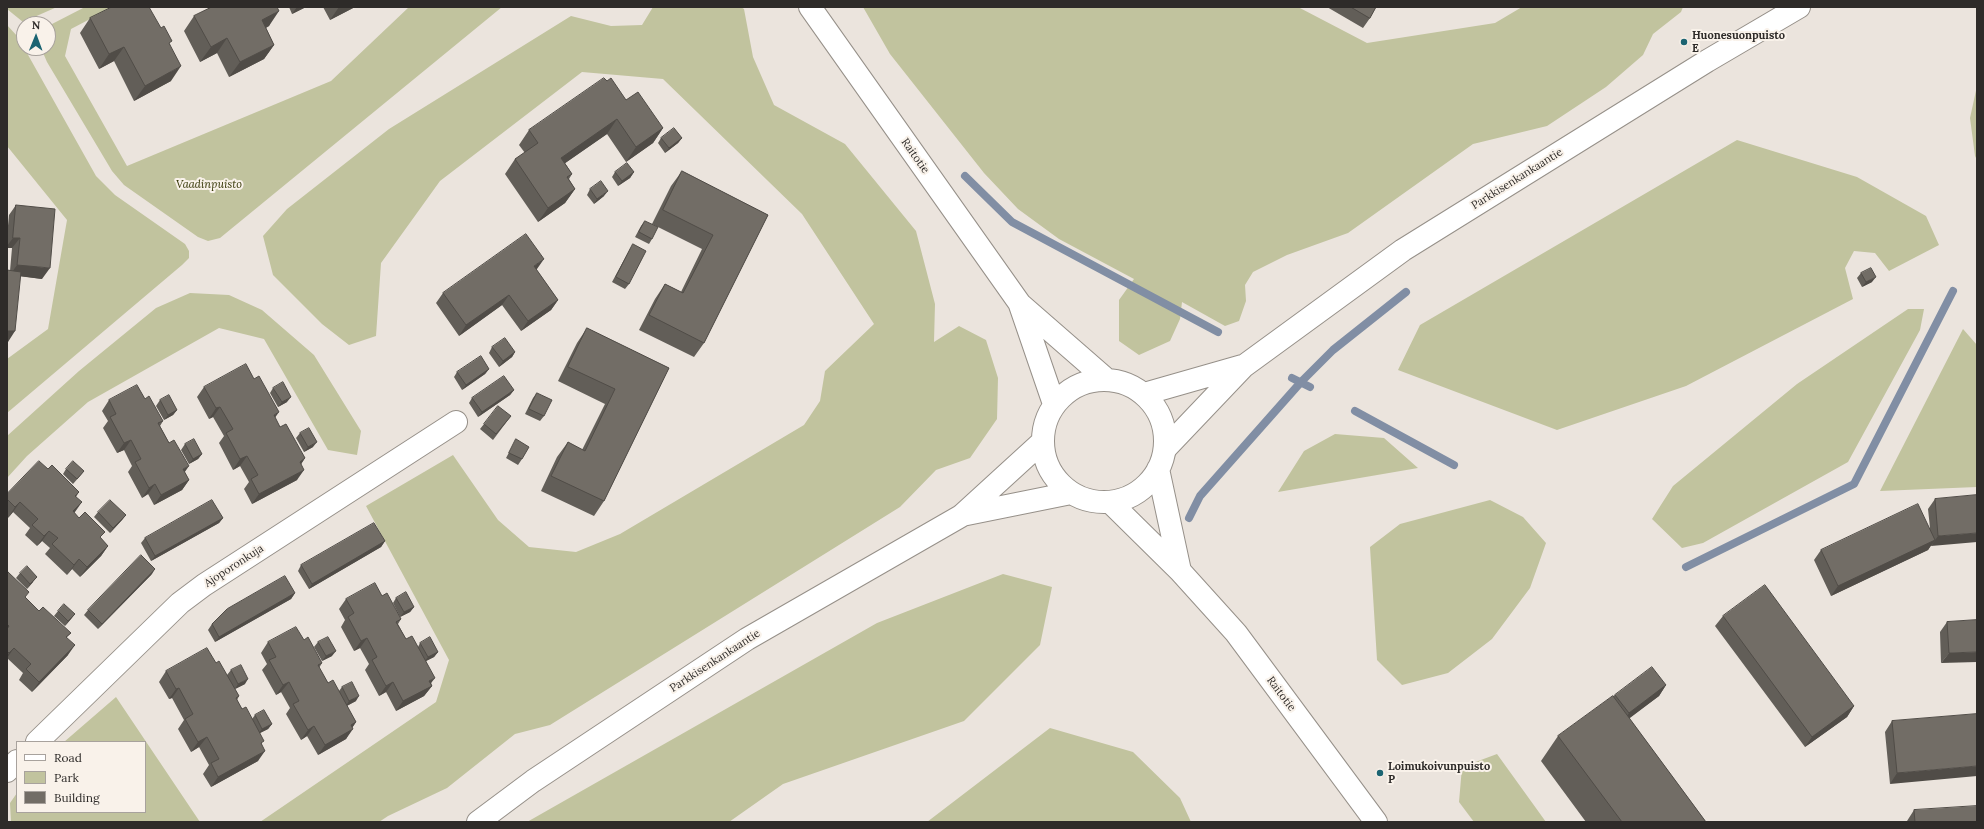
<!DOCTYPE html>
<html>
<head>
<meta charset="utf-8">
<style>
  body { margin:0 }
  #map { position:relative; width:1984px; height:829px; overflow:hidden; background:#ebe4dd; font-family:Lora,serif }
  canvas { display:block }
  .frame { position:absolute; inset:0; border:8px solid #2e2b29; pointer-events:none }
  .legend { position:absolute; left:16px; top:741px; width:130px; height:72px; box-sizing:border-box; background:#f9f2ea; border:1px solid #a8a29d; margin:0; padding:5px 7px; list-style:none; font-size:12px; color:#2e2b29 }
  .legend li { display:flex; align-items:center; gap:8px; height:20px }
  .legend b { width:20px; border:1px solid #a8a29d }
  .north { position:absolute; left:16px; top:16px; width:40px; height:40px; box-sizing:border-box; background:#f9f2ea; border:1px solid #a8a29d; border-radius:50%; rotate:1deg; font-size:11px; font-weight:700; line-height:16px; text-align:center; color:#2e2b29 }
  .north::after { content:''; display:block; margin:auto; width:14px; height:18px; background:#1b6472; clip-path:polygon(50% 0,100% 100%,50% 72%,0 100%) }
</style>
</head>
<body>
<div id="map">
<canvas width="1984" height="829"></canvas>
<div class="frame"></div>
<ul class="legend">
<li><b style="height:5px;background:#fff"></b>Road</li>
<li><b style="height:11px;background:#c1c39e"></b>Park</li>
<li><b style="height:11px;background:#726d66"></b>Building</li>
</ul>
<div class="north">N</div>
</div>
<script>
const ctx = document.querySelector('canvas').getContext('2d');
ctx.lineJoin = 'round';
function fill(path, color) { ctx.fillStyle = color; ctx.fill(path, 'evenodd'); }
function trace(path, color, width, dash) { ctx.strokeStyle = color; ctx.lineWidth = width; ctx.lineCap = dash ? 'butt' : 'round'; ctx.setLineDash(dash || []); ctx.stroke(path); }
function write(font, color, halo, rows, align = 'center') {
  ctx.font = font + ' Lora,serif'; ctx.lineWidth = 4; ctx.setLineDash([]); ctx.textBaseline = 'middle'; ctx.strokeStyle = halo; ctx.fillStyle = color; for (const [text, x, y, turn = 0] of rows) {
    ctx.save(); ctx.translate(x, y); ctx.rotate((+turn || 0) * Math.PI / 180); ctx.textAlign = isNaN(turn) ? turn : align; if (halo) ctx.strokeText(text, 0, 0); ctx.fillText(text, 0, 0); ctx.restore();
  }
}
const green = new Path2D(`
  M 7,7 L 57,7 L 23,22 L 7,9 Z
  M 85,7 L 113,7 L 71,29 L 65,56 L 127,166 L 331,81 L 409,7 L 502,7 L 220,238 L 208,241 L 198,237 L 124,185 L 112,171 L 47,62 L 41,48 L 48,48 L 48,28 L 52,24 Z
  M 653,7 L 741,7 L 744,9 L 753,57 L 774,105 L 845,144 L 916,231 L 935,304 L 934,342 L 959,326 L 986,340 L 998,378 L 997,419 L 970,458 L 936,470 L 900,507 L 550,725 L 515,734 L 447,788 L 388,816 L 379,822 L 260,822 L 436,702 L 449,660 L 366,506 L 453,455 L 498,520 L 529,547 L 576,552 L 620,534 L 804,425 L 820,401 L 825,371 L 874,324 L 802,214 L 663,79 L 582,72 L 440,181 L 381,263 L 376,336 L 349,345 L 322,324 L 273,275 L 263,236 L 287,209 L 389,129 L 571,16 L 611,26 L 642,25 Z
  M 863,7 L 1298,7 L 1367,43 L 1495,23 L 1522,7 L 1683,7 L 1681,12 L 1653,34 L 1643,55 L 1606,87 L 1547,126 L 1473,144 L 1348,233 L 1287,255 L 1253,272 L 1245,285 L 1246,301 L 1239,321 L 1225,326 L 1182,302 L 1180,319 L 1170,341 L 1139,355 L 1119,341 L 1119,300 L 1134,279 L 1059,239 L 1018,209 L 984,173 L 890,54 Z
  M 7,25 L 18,37 L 96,176 L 115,195 L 185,244 L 189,251 L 189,258 L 182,265 L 7,413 L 7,359 L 48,329 L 67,220 L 7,146 Z
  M 1977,86 L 1977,160 L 1975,156 L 1970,118 Z
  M 1737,140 L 1857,177 L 1926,216 L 1939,245 L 1889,271 L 1875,253 L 1854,251 L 1845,268 L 1853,299 L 1686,386 L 1557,430 L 1398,370 L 1420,325 Z
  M 190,293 L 229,295 L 262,310 L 314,355 L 361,431 L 357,455 L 328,450 L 264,339 L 219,328 L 88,402 L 27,456 L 7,478 L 7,436 L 79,371 L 156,308 Z
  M 1908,309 L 1924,309 L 1920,330 L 1848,462 L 1703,543 L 1682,548 L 1652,519 L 1673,486 L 1797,384 Z
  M 1963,329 L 1977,345 L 1977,487 L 1880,491 Z
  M 1335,434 L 1384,438 L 1418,468 L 1278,492 L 1304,451 Z
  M 1490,500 L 1523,517 L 1546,543 L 1530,588 L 1492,639 L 1448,673 L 1402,685 L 1377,660 L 1370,547 L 1400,524 Z
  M 1003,574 L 1052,587 L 1040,645 L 964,721 L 783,784 L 729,822 L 527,822 L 877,623 Z
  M 116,697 L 200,822 L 11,822 L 10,803 L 17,793 L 17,812 L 145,812 L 145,742 L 64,742 Z
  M 1050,728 L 1133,752 L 1180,798 L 1191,822 L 927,822 Z
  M 1497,754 L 1546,822 L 1474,822 L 1459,802 L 1462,767 Z`);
const stream = new Path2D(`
  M 965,176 L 1012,222 L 1218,332
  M 1292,378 L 1310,387
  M 1355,411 L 1454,465
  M 1189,518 L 1200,496 L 1301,382 L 1333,350 L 1406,292
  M 1686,567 L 1854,484 L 1953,291`);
const minor = new Path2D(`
  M 1144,394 L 1242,366
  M 1165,449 L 1244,366 L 1403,250 L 1707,61 L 1799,7
  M 37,742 L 180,603 L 204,585 L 456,422
  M 7,771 L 17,761`);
const major = new Path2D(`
  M 810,7 L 1020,304 L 1106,379
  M 1020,305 L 1054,404
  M1043 441a61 61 0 1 1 122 0a61 61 0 1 1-122 0Z
  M 1158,469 L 1180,571
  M 1110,502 L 1180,571 L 1236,633 L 1376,822
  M 962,515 L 1071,493
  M 478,822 L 533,781 L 747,639 L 961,516 L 1042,442`);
const wall = new Path2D(`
  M 210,7 L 277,7 L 269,26 L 266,28 L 274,45 L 264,59 L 229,77 L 217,53 L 200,62 L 184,31 L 194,16 L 210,8 Z
  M 289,7 L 306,7 L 292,14 Z
  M 323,7 L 355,7 L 330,20 Z
  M 1327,7 L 1376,7 L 1370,18 L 1363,28 Z
  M 90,18 L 170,44 L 171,81 L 134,101 L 114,61 L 99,69 L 80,33 Z
  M 607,81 L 626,100 L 663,128 L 653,143 L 626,162 L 607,134 L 565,163 L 572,174 L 569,179 L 575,189 L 565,203 L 538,222 L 505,174 L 515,159 L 525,153 L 519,145 L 529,130 Z
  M 661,138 L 682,138 L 678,143 L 665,153 L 658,143 Z
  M 682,171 L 768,215 L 704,343 L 694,357 L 639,330 L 655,299 L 665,284 L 681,292 L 702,249 L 652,224 L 671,186 Z
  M 615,172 L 634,172 L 630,178 L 618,186 L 612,177 Z
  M 590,189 L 604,196 L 594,204 L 587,195 Z
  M 16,205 L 42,279 L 20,276 L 8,342 L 10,271 L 12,248 L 7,248 L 7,236 L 9,215 Z
  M 645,221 L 652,239 L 649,244 L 635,237 L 641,226 Z
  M 633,244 L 629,284 L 625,289 L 612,282 L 630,249 Z
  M 536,269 L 558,300 L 551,310 L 521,331 L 502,305 L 459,336 L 436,303 L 443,293 L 537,269 Z
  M 1861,273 L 1872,282 L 1862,287 L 1857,278 Z
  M 587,328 L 669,368 L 604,501 L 594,516 L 541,491 L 557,457 L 568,442 L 582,450 L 605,404 L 558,381 L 577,343 Z
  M 492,347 L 515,352 L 512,357 L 499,367 L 489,353 Z
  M 489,369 L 485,374 L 462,390 L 454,377 L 457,372 Z
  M 204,387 L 275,418 L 280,427 L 305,458 L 301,464 L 297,480 L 252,504 L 244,489 L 249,482 L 240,466 L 233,470 L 219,443 L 224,436 L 213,417 L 209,419 L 197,397 Z
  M 273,388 L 287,402 L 278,407 L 270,393 Z
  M 514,390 L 510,395 L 478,417 L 469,403 L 472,398 Z
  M 537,393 L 544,416 L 540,421 L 525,414 L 533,398 Z
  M 145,399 L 163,421 L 160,426 L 189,480 L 182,490 L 154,505 L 148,494 L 142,498 L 128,472 L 132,466 L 124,450 L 117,453 L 103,428 L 108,421 L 102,411 L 109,400 Z
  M 160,400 L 177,410 L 173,415 L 164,420 L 156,406 Z
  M 511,416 L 493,440 L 480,429 L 484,424 Z
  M 300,433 L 313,447 L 304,452 L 296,438 Z
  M 516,439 L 522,459 L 518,465 L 506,458 L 513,445 Z
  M 185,444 L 202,454 L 198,459 L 189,464 L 181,450 Z
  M 48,469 L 79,492 L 76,497 L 74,513 L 108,546 L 101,556 L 80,577 L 72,569 L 67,575 L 45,554 L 50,548 L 42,541 L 37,546 L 25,535 L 30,528 L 13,512 L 8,518 L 7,516 L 7,494 Z
  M 66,469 L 84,471 L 80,476 L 73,484 L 63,474 Z
  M 1977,495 L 1931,546 L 1931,545 L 1928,550 L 1831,596 L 1814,560 L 1821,550 L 1930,528 L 1928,509 L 1935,499 Z
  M 98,512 L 126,515 L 122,520 L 110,533 L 94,517 Z
  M 223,518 L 219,523 L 151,561 L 141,543 L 145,538 Z
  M 385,541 L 381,547 L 309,589 L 298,571 L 301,565 Z
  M 7,573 L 26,598 L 39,611 L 71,633 L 67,637 L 68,655 L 32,692 L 19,680 L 23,673 L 7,658 Z
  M 20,573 L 33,582 L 27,589 L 16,578 Z
  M 152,574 L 98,629 L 84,615 L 88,610 Z
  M 295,593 L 291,599 L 215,642 L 208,630 L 212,624 Z
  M 382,596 L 401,619 L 398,624 L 406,639 L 418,647 L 420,643 L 438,652 L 434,657 L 426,661 L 432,686 L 424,696 L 396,711 L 386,692 L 379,696 L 365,670 L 369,664 L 360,648 L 354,651 L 341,627 L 345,620 L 339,609 L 346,599 Z
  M 396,598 L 414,607 L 410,612 L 400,617 L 393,603 Z
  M 58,611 L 75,614 L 71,619 L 65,626 L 54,616 Z
  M 1723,616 L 1854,706 L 1847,717 L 1805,747 L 1715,626 Z
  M 1977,620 L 1941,663 L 1940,632 L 1947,622 Z
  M 304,640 L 322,663 L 319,668 L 328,683 L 339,691 L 342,687 L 356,701 L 347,706 L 356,722 L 352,728 L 346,739 L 318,755 L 307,736 L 301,740 L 286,714 L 290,708 L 281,692 L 276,695 L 262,670 L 267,664 L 261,653 L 268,642 Z
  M 318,642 L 332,656 L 322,661 L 314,647 Z
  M 216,663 L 227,675 L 231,670 L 245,684 L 235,689 L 239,696 L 237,700 L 242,709 L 252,719 L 255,715 L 272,724 L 268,729 L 260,733 L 262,745 L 258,761 L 211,787 L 203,774 L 209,765 L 199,747 L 191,752 L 178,729 L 184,720 L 172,698 L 169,699 L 159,682 L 166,671 Z
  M 1666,685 L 1659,696 L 1629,718 L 1706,822 L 1586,822 L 1541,761 L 1558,736 L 1613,696 L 1615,695 Z
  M 1977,714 L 1890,784 L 1885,732 L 1892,721 Z
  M 1914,810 L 1977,822 L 1907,822 L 1907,821 Z`);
const shadedWall = new Path2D(`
  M 297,7 L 306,7 L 292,14 Z
  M 339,7 L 355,7 L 330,20 Z
  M 279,11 L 269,26 L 251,35 L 262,20 Z
  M 227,38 L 217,53 L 200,62 L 211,47 Z
  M 274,45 L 264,59 L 229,77 L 240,62 Z
  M 124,47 L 114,61 L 99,69 L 109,54 Z
  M 181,66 L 171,81 L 134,101 L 145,86 Z
  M 617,119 L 607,134 L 551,173 L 561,158 Z
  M 663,128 L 653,143 L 626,162 L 636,147 Z
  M 682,138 L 678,143 L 665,153 L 669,148 Z
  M 634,172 L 630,178 L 618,186 L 622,181 Z
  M 575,189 L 565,203 L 538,222 L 548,208 Z
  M 608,191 L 604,196 L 594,204 L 597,199 Z
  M 13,238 L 20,238 L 12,248 L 7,248 L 7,246 Z
  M 544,259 L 537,269 L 526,276 L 534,266 Z
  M 17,265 L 50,268 L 42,279 L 10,275 Z
  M 1876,277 L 1872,282 L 1862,287 L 1866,282 Z
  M 509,295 L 502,305 L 459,336 L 466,325 Z
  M 558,300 L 551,310 L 521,331 L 528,321 Z
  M 7,331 L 15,331 L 8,342 L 7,341 Z
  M 515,352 L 512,357 L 499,367 L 503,361 Z
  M 489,369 L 485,374 L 462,390 L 466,385 Z
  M 514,390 L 510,395 L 478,417 L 482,412 Z
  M 291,397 L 287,402 L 278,407 L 282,402 Z
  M 220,407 L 213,417 L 209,419 L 216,408 Z
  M 177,410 L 173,415 L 164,420 L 168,415 Z
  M 279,412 L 272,422 L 274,415 Z
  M 131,440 L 124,450 L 117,453 L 124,443 Z
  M 317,442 L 313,447 L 304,452 L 308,447 Z
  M 202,454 L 198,459 L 189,464 L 193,459 Z
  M 247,456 L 240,466 L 233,470 L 240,459 Z
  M 305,458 L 298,469 L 300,462 Z
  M 189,466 L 182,476 L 183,469 Z
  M 304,470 L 297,480 L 252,504 L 259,494 Z
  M 189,480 L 182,490 L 154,505 L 161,495 Z
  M 155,484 L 148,494 L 142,498 L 149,488 Z
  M 20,502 L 13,512 L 8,518 L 15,507 Z
  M 82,502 L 75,512 L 66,522 L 73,511 Z
  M 126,515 L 122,520 L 110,533 L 113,528 Z
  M 223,518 L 219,523 L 151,561 L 155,556 Z
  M 49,531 L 42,541 L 37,546 L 44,536 Z
  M 1977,533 L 1977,542 L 1931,546 L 1938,536 Z
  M 1935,540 L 1928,550 L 1831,596 L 1838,586 Z
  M 385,541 L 381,547 L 309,589 L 312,584 Z
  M 108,546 L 101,556 L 80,577 L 87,567 Z
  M 79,559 L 72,569 L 67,575 L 74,565 Z
  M 155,569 L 152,574 L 98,629 L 102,624 Z
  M 37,577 L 33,582 L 27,589 L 30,584 Z
  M 295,593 L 291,599 L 215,642 L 219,637 Z
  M 414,607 L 410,612 L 400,617 L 404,612 Z
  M 75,614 L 71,619 L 65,626 L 68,621 Z
  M 367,638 L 360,648 L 354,651 L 361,641 Z
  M 75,645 L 68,655 L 32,692 L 39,682 Z
  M 14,648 L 7,658 L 7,656 L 9,653 Z
  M 336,651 L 332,656 L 322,661 L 326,656 Z
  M 438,652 L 434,657 L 424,662 L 428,657 Z
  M 1977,652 L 1977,662 L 1941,663 L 1949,653 Z
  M 435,678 L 428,687 L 432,686 L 424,696 L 396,711 L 403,701 L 429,681 Z
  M 248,679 L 245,684 L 235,689 L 238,684 Z
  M 289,682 L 281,692 L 276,695 L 283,685 Z
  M 393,682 L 386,692 L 379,696 L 386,686 Z
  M 1666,685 L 1659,696 L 1622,724 L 1629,713 Z
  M 179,688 L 172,698 L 169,699 L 176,689 Z
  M 359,696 L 356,701 L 346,706 L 349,701 Z
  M 1854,706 L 1847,717 L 1805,747 L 1812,737 Z
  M 356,722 L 350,731 L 353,729 L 346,739 L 318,755 L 325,745 L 351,725 Z
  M 272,724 L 268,729 L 258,734 L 262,729 Z
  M 314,726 L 307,736 L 301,740 L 308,730 Z
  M 207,737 L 199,747 L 191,752 L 198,742 Z
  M 265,751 L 258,761 L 211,787 L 218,777 Z
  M 1977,766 L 1977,776 L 1890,784 L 1897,773 Z`);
const building = new Path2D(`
  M 112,7 L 149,7 L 161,28 L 164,26 L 172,41 L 169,43 L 181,66 L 145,86 L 124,47 L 109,54 L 90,18 Z
  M 212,7 L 277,7 L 279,11 L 262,20 L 274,45 L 240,62 L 227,38 L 211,47 L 194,16 Z
  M 1351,7 L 1376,7 L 1370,18 Z
  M 604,78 L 607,81 L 611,78 L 626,100 L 638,92 L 663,128 L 636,147 L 617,119 L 561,158 L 572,174 L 567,177 L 575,189 L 548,208 L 515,159 L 538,143 L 529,130 Z
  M 674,128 L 682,138 L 669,148 L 661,138 Z
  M 627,163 L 634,172 L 622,181 L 615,172 Z
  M 682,171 L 768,215 L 704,343 L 649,315 L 665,284 L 683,293 L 713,235 L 663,210 Z
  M 601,181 L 608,191 L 597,199 L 590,189 Z
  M 16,205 L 55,209 L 50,268 L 17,265 L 20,238 L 13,238 Z
  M 645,221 L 658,227 L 652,239 L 639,232 Z
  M 526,234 L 544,259 L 534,266 L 558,300 L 528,321 L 509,295 L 466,325 L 443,293 Z
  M 633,244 L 646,251 L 629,284 L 616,277 Z
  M 1871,268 L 1876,277 L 1866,282 L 1861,273 Z
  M 7,270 L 21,272 L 15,331 L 7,331 Z
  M 587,328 L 669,368 L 604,501 L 551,476 L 568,442 L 585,451 L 615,389 L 568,367 Z
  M 505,338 L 515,352 L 503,361 L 492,347 Z
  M 481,356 L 489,369 L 466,385 L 457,372 Z
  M 246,364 L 254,379 L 259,376 L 279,412 L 274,415 L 280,427 L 286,424 L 305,458 L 300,462 L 304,470 L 259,494 L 251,479 L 258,475 L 247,456 L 240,459 L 226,433 L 233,429 L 220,407 L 216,408 L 204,387 Z
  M 504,376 L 514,390 L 482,412 L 472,398 Z
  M 283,382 L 291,397 L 282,402 L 273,388 Z
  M 137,385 L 145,399 L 149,396 L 163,421 L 158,423 L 169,443 L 174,440 L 189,466 L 183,469 L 189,480 L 161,495 L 155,484 L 149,488 L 135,462 L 141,459 L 131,440 L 124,443 L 110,417 L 116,414 L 109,400 Z
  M 537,393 L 552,400 L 544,416 L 529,409 Z
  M 169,395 L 177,410 L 168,415 L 160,400 Z
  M 498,406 L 511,416 L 496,434 L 484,424 Z
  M 309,428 L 317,442 L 308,447 L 300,433 Z
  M 194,439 L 202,454 L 193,459 L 185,444 Z
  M 516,439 L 529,447 L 522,459 L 509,453 Z
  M 39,461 L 48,469 L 52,465 L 79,492 L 75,496 L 82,502 L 73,511 L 79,518 L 85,512 L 105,532 L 100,537 L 108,546 L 87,567 L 79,559 L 74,565 L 52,544 L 58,538 L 49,531 L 44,536 L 32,525 L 38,519 L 20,502 L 15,507 L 7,499 L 7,494 Z
  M 73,461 L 84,471 L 77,479 L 66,469 Z
  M 1977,495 L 1977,533 L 1938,536 L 1935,499 Z
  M 110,500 L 126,515 L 113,528 L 98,512 Z
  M 212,500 L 223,518 L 155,556 L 145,538 Z
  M 1918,504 L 1935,540 L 1838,586 L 1821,550 Z
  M 374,523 L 385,541 L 312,584 L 301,565 Z
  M 141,555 L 155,569 L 102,624 L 88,610 Z
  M 27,566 L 37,577 L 30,584 L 20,573 Z
  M 8,572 L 29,592 L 25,597 L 39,611 L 43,607 L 71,633 L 66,637 L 75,645 L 39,682 L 26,669 L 31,664 L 14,648 L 9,653 L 7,651 L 7,629 L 9,626 L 7,624 L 7,573 Z
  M 285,576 L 295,593 L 219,637 L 212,624 L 227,609 Z
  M 375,583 L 382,596 L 387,593 L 401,619 L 396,622 L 406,639 L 412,636 L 435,678 L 429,681 L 432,686 L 403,701 L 393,682 L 386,686 L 372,660 L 377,657 L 367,638 L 361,641 L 348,617 L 354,613 L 346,599 Z
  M 1765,585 L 1854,706 L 1812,737 L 1723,616 Z
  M 406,592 L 414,607 L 404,612 L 396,598 Z
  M 64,604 L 75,614 L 68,621 L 58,611 Z
  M 1977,620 L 1977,652 L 1949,653 L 1947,622 Z
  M 296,627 L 304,640 L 308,637 L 322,663 L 318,665 L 328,683 L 333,680 L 356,722 L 351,725 L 353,729 L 325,745 L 314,726 L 308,730 L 293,704 L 299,701 L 289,682 L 283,685 L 269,660 L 276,657 L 268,642 Z
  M 328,637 L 336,651 L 326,656 L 318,642 Z
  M 430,637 L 438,652 L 428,657 L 420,643 Z
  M 207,648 L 216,663 L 219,661 L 239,696 L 236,698 L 242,709 L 246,707 L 264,741 L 261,743 L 265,751 L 218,777 L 211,763 L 219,759 L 207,737 L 198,742 L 185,719 L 193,714 L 179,688 L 176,689 L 166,671 Z
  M 241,665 L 248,679 L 238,684 L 231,670 Z
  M 1652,667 L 1666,685 L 1629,713 L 1615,695 Z
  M 352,682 L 359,696 L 349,701 L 342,687 Z
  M 1613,696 L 1706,822 L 1622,822 L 1558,736 Z
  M 264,710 L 272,724 L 262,729 L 255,715 Z
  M 1977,714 L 1977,766 L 1897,773 L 1892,721 Z
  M 1977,806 L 1977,822 L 1915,822 L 1914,810 Z`);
const markers = [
  [1684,42,4,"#1b6472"],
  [1380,773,4,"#1b6472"]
];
const poiNames = [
  ["Huonesuonpuisto",1692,36],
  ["E",1692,49],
  ["Loimukoivunpuisto",1388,767],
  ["P",1388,780]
];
const streetNames = [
  ["Raitotie",915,156,55],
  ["Parkkisenkankaantie",1517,179,-32],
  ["Ajoporonkuja",234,566,-33],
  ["Parkkisenkankaantie",715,661,-33],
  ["Raitotie",1281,694,53]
];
const parkNames = [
  ["Vaadinpuisto",209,185]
];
fill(green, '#c1c39e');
trace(stream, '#818ea4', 8);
trace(minor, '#969089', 24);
trace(major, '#969089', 24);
trace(minor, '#fff', 22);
trace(major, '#fff', 22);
fill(wall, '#625e58');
fill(shadedWall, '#504c47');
fill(building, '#726d66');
trace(building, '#504c47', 1);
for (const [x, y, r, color] of markers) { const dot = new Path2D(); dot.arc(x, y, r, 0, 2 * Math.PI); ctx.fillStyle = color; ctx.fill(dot); trace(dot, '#f9f2ea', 1.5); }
write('bold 11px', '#2e2b29', '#f9f2ea', poiNames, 'left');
write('11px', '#2e2b29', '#f9f2ea', streetNames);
write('italic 11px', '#333403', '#f9f2ea', parkNames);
</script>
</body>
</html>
